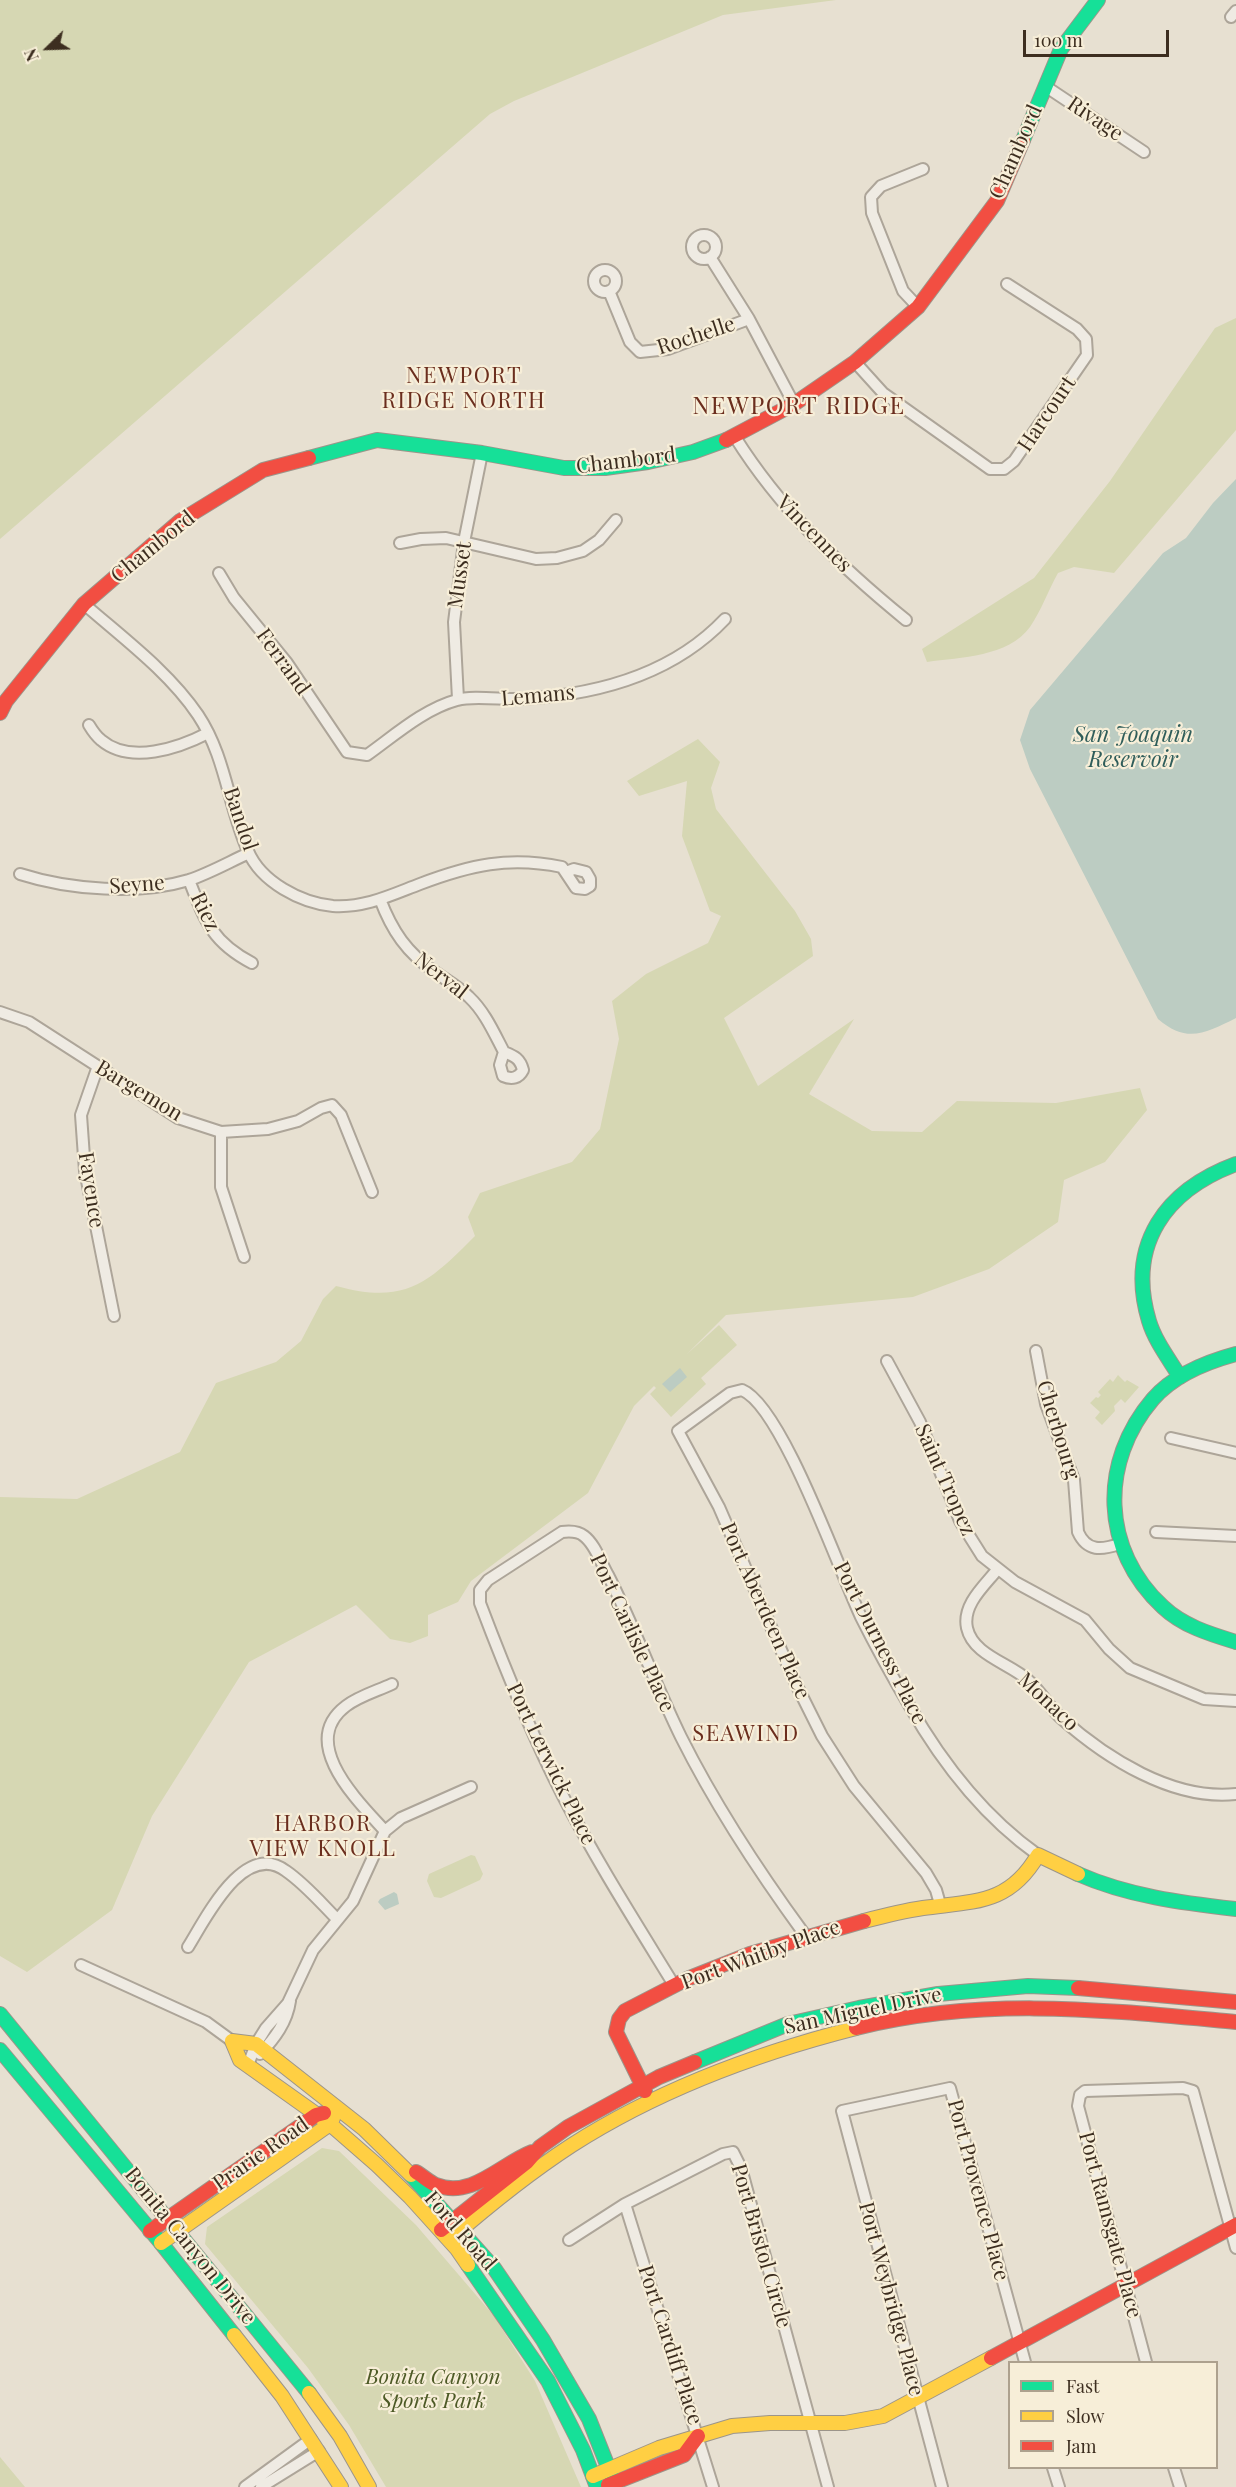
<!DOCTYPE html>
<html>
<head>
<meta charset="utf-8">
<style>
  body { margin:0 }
  #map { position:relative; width:1236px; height:2487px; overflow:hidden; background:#e7e0d1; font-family:"Playfair Display",serif }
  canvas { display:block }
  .legend { position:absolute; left:1008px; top:2361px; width:210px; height:108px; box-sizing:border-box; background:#f7eed8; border:2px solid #ada18e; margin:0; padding:8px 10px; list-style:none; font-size:18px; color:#3d2e20 }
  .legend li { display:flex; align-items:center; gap:12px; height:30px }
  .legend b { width:30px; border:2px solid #ada18e }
  .north { position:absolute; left:18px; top:18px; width:60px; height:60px; -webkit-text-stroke:4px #f7eed8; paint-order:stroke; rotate:247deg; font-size:16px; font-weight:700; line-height:24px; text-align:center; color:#3d2e20 }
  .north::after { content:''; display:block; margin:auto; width:21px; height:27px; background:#3d2e20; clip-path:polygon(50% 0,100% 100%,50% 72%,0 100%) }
  .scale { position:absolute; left:1023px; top:30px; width:146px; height:27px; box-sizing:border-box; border:3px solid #3d2e20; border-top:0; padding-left:8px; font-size:18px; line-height:21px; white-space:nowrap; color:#3d2e20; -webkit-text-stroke:4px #f7eed8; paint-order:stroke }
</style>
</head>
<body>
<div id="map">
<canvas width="1236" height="2487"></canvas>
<ul class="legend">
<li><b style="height:8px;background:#16e098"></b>Fast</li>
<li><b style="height:8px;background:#ffcf43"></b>Slow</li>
<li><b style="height:8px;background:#f24e42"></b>Jam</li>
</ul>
<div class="north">N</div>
<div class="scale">100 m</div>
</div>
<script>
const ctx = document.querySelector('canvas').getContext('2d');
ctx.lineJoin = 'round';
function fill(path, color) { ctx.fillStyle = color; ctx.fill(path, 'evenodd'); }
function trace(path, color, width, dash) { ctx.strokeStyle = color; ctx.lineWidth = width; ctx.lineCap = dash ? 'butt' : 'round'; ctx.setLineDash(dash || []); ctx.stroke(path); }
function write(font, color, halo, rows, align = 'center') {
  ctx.font = font + ' "Playfair Display",serif'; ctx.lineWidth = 4.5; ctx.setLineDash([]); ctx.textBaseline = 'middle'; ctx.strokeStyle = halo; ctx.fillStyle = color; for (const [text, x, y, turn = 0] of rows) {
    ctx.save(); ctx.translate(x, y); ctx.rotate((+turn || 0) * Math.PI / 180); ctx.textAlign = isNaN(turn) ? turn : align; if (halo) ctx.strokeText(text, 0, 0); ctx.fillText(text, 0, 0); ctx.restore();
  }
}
const green = new Path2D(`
  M 0,0 L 836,0 L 723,15 L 514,101 L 490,114 L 0,539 Z
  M 1236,318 L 1236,430 L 1114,573 L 1074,567 L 1058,573 C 1048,591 1041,611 1030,627 C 1008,657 961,657 927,662 L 922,649 L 1034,578 L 1110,481 L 1215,328 Z
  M 698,739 L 720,762 L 711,788 L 716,809 L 795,911 L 811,939 L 813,956 L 724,1018 L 758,1086 L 854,1019 L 809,1094 L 872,1131 L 922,1132 L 957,1101 L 1056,1103 L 1140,1088 L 1147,1110 L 1105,1162 L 1064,1180 L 1058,1222 L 989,1269 L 913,1297 L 726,1315 L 687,1354 L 719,1325 L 737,1345 L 701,1378 L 706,1384 L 671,1417 L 650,1394 L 656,1388 L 654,1386 L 634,1406 L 588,1493 L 471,1581 L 458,1602 L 428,1615 L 428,1636 L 410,1643 L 390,1639 L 356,1605 L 249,1662 L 152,1816 L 112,1910 L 27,1972 L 0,1956 L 0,1497 L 77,1499 L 180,1452 L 216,1383 L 276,1362 L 301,1341 L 323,1299 L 336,1286 C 406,1305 428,1283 475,1236 L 468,1217 L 480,1193 L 572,1162 L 600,1129 L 619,1039 L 612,1001 L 646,974 L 708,943 L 721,916 L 710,911 L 682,836 L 687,781 L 639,796 L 627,781 Z
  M 1118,1375 L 1125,1382 L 1127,1380 L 1139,1387 L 1125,1403 L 1121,1399 L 1114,1406 L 1115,1411 L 1102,1425 L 1095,1418 L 1100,1412 L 1090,1403 L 1096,1397 L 1098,1398 L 1101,1395 L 1098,1392 L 1110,1379 L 1113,1382 Z
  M 471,1855 L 475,1856 L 483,1874 L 480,1880 L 441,1898 L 434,1897 L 427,1881 L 429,1874 Z
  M 322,2148 L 339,2151 L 416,2225 L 494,2316 L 535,2381 L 581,2487 L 386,2487 L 349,2425 L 308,2368 L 205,2244 L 207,2227 Z
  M 0,2457 L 25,2487 L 0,2487 Z`);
const water = new Path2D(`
  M 1236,479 L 1236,1018 C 1206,1033 1187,1044 1158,1019 L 1030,769 L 1020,740 L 1030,710 L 1163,553 L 1186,538 L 1213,503 Z
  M 680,1368 L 687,1377 L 670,1392 L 662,1384 Z
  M 394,1892 L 397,1894 L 399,1904 L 385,1910 L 378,1902 L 380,1899 Z`);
const street = new Path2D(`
  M 1231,17 L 1236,11
  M 1045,86 L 1144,152
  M692 247a12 12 0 1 1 24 0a12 12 0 1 1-24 0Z
  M 710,257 L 749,319 L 794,404
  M594 281a11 11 0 1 1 22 0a11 11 0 1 1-22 0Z
  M 609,291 L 630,342 L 640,352 L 668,349 L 749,319
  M 918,307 L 903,291 L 872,213 L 871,197 L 881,186 L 923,169
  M 855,362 L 883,393 L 990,469 L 1004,469 L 1014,461 L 1087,355 L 1086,339 L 1077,329 L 1007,284
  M 735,437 C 780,509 841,567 906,620
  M 400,543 L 421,539 L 446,538 L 536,559 L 557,558 L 583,551 L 599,540 L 616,520
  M 219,573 L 234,598 L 287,663 L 347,752 L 367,755 C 395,735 424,709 457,700 C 472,695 504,700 521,699 C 596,695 672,675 725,619
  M 84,604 C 123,638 169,672 198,715 C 226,757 228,806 248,851 C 261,882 301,903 333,906 C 365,908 391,895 420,884 C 470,865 509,856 562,867 L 576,888 L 585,889 L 590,886 L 590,879 L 586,872 L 574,869 L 566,872
  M 458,699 L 454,622 L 464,542 L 482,453
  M 89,725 C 92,730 96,736 101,740 C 130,765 179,748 208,733
  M 20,874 C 70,890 139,895 189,880 C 210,873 229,862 249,853
  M 189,880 C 205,921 212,942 252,963
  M 380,899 C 392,931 407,953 435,972 C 446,980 459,987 469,997 C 485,1012 494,1033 504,1052
  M 0,1012 L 29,1022 L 178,1118 L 221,1132 L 268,1129 L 298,1121 L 321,1108 L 332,1105 L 341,1115 L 372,1192
  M 504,1052 C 514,1056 520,1058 523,1070 C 519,1078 512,1080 503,1076 L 500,1065 Z
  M 98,1066 L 81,1115 L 85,1171 L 114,1316
  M 221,1132 L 221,1187 L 244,1257
  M 1036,1351 L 1046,1404 L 1074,1480 L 1078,1532 C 1087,1552 1102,1550 1119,1544
  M 887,1361 L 920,1422 L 960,1521 L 982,1556 L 1015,1582 L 1085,1620 L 1109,1649 L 1130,1668 L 1204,1699 L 1236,1701
  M 1171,1438 L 1236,1453
  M 1156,1532 L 1236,1536
  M 997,1570 C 984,1586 962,1605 967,1628 C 973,1655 1009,1663 1028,1680 C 1041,1691 1048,1706 1061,1718 C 1106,1758 1173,1801 1236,1794
  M 385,1831 C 359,1802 297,1743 346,1706 C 359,1696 377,1691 392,1684
  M 940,1904 L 936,1890 L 926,1873 L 854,1786 L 822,1736 L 795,1682 L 719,1507 L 678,1431 L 730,1393 L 742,1390 C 782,1406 840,1573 861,1617 C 876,1647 892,1676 909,1705 C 942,1763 983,1816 1038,1855
  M 188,1947 C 205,1920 244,1839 286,1871 C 305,1884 321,1903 337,1919
  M 81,1965 L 206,2022 L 232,2041
  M 674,1985 C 636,1923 597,1862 563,1796 C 531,1734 505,1669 480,1603 L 480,1590 L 488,1580 L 562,1532 C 570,1531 578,1531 584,1536 C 595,1544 601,1563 608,1575 C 635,1628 655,1684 681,1737 C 716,1807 759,1872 805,1935
  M 260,2054 C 275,2038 287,2022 290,2001
  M 248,2065 L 256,2044 L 266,2028 L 288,2003 L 313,1950 L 353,1901 L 385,1831 L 401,1818 L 471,1787
  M 625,2204 L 713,2487
  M 569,2240 L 625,2204 L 723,2154 L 733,2152 L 741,2168 L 828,2487
  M 1146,2362 L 1078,2106 L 1080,2095 L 1085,2091 L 1183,2088 L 1193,2091 L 1236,2248
  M 1053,2468 L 1059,2487
  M 1174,2468 L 1180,2487
  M 245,2487 L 311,2439
  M 261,2487 L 319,2451
  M 942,2487 L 842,2111 L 950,2088 L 1025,2362`);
const fast = new Path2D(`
  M 1023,140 L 1061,49 L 1098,0
  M 309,458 L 377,440 L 482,453 L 564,468 L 605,468 L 648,462 L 693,452 L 726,440
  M 1236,1354 C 1206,1362 1174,1375 1153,1399 C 1099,1462 1101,1550 1163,1607 C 1183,1626 1210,1634 1236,1642
  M 1180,1377 C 1169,1359 1155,1341 1149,1321 C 1126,1244 1166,1190 1236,1164
  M 1078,1874 C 1128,1896 1182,1903 1236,1909
  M 0,2014 L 309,2393
  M 0,2050 L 161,2243 L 234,2335
  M 695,2062 L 788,2024 L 859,2008 L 938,1994 L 1028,1986 L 1078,1988
  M 411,2175 L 494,2268 L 543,2340 L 589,2419 L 616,2487
  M 468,2265 L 548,2381 L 583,2450 L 597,2487`);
const slow = new Path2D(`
  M 864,1921 C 883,1916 903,1911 923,1908 C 974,1901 1009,1905 1038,1855 L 1078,1874
  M 232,2041 L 256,2044 L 364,2129 L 411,2175
  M 232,2041 L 240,2060 L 330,2124 L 377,2165 L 410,2197 L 457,2249 L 468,2265
  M 449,2240 C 488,2206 529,2173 572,2145 C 658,2090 758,2053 856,2028
  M 161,2243 L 330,2124 L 333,2118
  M 234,2335 L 282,2396 L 341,2487
  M 309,2393 L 340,2436 L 369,2487
  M 593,2476 L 659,2448 L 732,2426 L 770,2423 L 845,2423 L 883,2416 L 991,2358`);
const jam = new Path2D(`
  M 726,440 L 794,404 L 855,362 L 918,307 L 997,201 L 1023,140
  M 0,713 L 6,701 L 84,604 L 180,521 L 263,470 L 309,458
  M 1078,1988 L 1236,2002
  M 856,2028 C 985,1996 1105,2010 1236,2022
  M 645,2091 L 616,2032 L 619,2019 L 625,2011 L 687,1979 L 750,1954 L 864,1921
  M 416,2172 C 423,2176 429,2182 436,2185 C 472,2199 501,2164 532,2152
  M 441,2230 L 527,2162 L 540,2147 L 568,2127 L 659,2077 L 695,2062
  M 150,2231 L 316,2115 L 324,2113
  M 991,2358 L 1236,2225
  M 608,2485 L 684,2455 L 698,2436`);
const streetNames = [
  ["Rivage",1095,119,34],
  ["Chambord",1016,152,-66],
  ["Rochelle",696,336,-18],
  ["Harcourt",1047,414,-56],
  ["Chambord",626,461,-7],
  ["Vincennes",814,534,46],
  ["Chambord",153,547,-39],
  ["Musset",460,575,-82],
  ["Ferrand",283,662,54],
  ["Lemans",538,696,-5],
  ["Bandol",240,819,71],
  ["Seyne",137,885,-4],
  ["Riez",205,912,64],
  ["Nerval",441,976,38],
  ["Bargemon",139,1091,31],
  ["Fayence",91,1190,81],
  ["Cherbourg",1058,1430,73],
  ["Saint Tropez",945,1480,66],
  ["Port Aberdeen Place",765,1611,66],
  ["Port Carlisle Place",632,1633,65],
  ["Port Durness Place",880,1643,63],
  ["Monaco",1048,1702,43],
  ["Port Lerwick Place",551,1764,64],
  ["Port Whitby Place",761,1955,-20],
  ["San Miguel Drive",863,2011,-12],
  ["Prarie Road",261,2154,-35],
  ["Port Provence Place",978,2190,75],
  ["Port Ramsgate Place",1110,2225,75],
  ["Ford Road",460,2231,49],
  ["Bonita Canyon Drive",190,2246,51],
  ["Port Bristol Circle",761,2246,74],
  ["Port Weybridge Place",891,2299,75],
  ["Port Cardiff Place",670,2345,72]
];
const parkNames = [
  ["Bonita Canyon",433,2377],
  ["Sports Park",433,2401]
];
const neighbourhoodNames = [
  ["NEWPORT",464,376],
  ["RIDGE NORTH",464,401],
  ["SEAWIND",746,1734],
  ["HARBOR",323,1824],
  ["VIEW KNOLL",323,1849]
];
const waterNames = [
  ["San Joaquin",1133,735],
  ["Reservoir",1133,760]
];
const quarterNames = [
  ["NEWPORT RIDGE",799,407]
];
fill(green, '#d6d7b3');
fill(water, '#bcccc2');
trace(street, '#ada599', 14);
trace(fast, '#9c958a', 16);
trace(slow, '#9c958a', 16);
trace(jam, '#9c958a', 16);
trace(street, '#efebe3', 10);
trace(fast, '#16e098', 14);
trace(slow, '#ffcf43', 14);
trace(jam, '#f24e42', 14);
write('21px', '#3d2e20', '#f7eed8', streetNames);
write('italic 21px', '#4d5a26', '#f7eed8', parkNames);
ctx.letterSpacing = '1.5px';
write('22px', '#6b2e1e', '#f7eed8', neighbourhoodNames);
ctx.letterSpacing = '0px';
write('italic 22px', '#2f5d5a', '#f7eed8', waterNames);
ctx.letterSpacing = '1.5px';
write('24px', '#6b2e1e', '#f7eed8', quarterNames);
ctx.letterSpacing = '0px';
</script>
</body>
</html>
